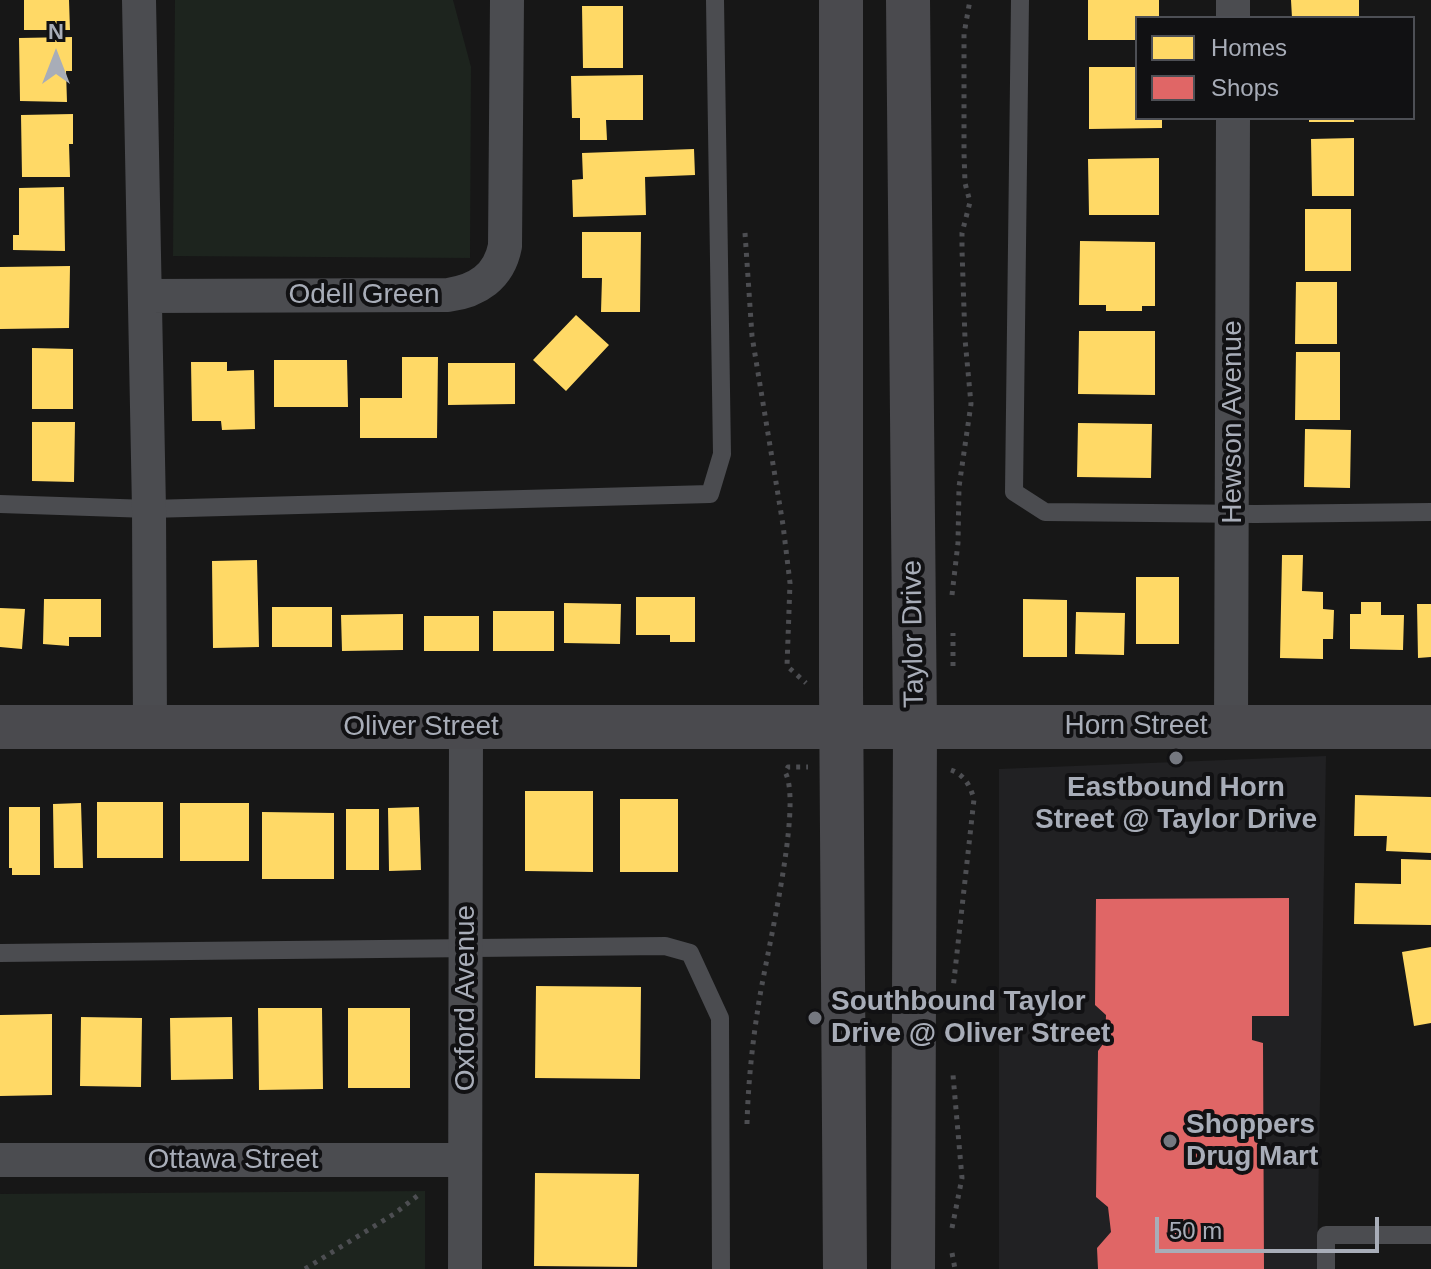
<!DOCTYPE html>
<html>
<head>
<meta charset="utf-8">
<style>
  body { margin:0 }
  #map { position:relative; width:1431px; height:1269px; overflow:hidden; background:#171717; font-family:Helvetica,sans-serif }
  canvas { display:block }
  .legend { position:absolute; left:1135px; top:16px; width:280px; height:104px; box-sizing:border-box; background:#111113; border:2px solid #4d4f55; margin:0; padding:10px 14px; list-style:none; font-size:24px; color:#a8adb8 }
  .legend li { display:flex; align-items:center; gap:16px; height:40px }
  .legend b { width:40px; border:2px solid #4d4f55 }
  .north { position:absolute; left:16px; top:16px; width:80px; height:80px; -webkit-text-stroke:6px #111113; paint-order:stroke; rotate:0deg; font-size:22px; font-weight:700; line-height:32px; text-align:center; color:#a8adb8 }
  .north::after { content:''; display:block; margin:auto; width:28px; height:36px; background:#a8adb8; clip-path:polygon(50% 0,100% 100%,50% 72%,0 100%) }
  .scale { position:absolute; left:1155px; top:1217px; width:224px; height:36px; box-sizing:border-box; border:4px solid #a8adb8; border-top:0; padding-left:10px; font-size:24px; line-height:28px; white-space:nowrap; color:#a8adb8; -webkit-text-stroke:6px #111113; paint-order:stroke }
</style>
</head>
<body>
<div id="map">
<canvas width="1431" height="1269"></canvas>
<ul class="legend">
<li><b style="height:22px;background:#ffd966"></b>Homes</li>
<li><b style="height:22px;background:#e06666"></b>Shops</li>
</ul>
<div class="north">N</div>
<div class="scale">50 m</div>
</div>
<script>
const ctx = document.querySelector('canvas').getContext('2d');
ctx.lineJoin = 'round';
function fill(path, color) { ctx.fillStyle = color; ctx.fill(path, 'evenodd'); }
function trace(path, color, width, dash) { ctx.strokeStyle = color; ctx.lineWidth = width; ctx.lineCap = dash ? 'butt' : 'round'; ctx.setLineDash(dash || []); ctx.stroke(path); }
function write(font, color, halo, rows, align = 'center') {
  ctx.font = font + ' Helvetica,sans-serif'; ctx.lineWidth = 8; ctx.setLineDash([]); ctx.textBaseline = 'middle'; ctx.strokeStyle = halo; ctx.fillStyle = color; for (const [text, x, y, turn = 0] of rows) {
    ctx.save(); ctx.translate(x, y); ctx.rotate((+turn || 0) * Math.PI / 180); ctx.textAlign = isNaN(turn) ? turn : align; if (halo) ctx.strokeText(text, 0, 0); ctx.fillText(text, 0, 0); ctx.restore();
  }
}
const built = new Path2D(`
  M 1326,756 L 1317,1269 L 999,1269 L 999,769 Z`);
const green = new Path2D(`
  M 175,0 L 453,0 L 471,67 L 470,258 L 173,256 Z
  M 425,1191 L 425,1269 L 0,1269 L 0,1194 Z`);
const homes = new Path2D(`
  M 24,0 L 69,0 L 70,30 L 24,30 Z
  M 1088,0 L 1159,0 L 1159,18 L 1137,18 L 1137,40 L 1088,40 Z
  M 1291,0 L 1359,0 L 1359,18 L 1292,18 Z
  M 582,6 L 623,6 L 623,68 L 583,68 Z
  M 72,37 L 72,71 L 66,71 L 67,102 L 20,101 L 19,38 Z
  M 1089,67 L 1137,67 L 1137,118 L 1162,118 L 1162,128 L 1089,129 Z
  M 643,75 L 643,120 L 606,120 L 607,140 L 580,140 L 580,118 L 572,118 L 571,76 Z
  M 73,114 L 73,144 L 69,144 L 70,177 L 22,177 L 21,115 Z
  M 1309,118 L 1354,118 L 1354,122 L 1309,122 Z
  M 1354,138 L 1354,196 L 1312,196 L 1311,139 Z
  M 694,149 L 695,175 L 645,177 L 646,215 L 573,217 L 572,180 L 583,179 L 582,153 Z
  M 1159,158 L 1159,215 L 1089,215 L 1088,159 Z
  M 64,187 L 65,251 L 13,250 L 13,235 L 19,235 L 19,188 Z
  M 1305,209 L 1351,209 L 1351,271 L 1305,271 Z
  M 582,232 L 641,232 L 640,312 L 601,312 L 602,278 L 582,278 Z
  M 1080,241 L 1155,242 L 1155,306 L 1142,306 L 1142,311 L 1106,311 L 1106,305 L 1079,305 Z
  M 70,266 L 69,328 L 0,329 L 0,267 Z
  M 1296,282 L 1337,282 L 1337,344 L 1295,344 Z
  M 576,315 L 609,345 L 566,391 L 533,360 Z
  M 1079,331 L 1155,331 L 1155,395 L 1078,394 Z
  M 32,348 L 73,349 L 73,409 L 32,409 Z
  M 1296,352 L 1340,352 L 1340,420 L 1295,420 Z
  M 402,357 L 438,357 L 437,438 L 360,438 L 360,398 L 402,398 Z
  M 274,360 L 347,360 L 348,407 L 274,407 Z
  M 191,362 L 227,362 L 227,371 L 254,370 L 255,429 L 222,430 L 221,421 L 192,421 Z
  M 448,363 L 515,363 L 515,404 L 448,405 Z
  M 32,422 L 75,422 L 74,482 L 32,481 Z
  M 1078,423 L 1152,424 L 1151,478 L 1077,477 Z
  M 1305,429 L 1351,430 L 1350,488 L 1304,487 Z
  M 1282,555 L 1303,555 L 1302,591 L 1323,592 L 1323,609 L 1334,610 L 1333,639 L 1323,639 L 1323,659 L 1280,658 Z
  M 257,560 L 259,647 L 213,648 L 212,561 Z
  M 1136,577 L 1179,577 L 1179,644 L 1136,644 Z
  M 636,597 L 695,597 L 695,642 L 670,642 L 670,635 L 636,635 Z
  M 44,599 L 101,599 L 101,637 L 69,637 L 69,646 L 43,644 Z
  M 1023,599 L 1067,600 L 1067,657 L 1023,657 Z
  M 1361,602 L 1381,602 L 1381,615 L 1404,615 L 1403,650 L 1350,649 L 1350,614 L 1361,614 Z
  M 564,603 L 621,604 L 620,644 L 564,643 Z
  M 1417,604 L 1431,604 L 1431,657 L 1418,658 Z
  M 272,607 L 332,607 L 332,647 L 272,647 Z
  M 0,608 L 25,609 L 22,649 L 0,647 Z
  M 493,611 L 554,611 L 554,651 L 493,651 Z
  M 1076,612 L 1125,613 L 1124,655 L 1075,654 Z
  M 403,614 L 403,650 L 342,651 L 341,615 Z
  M 424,616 L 479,616 L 479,651 L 424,651 Z
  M 525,791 L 593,791 L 593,872 L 525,871 Z
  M 1355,795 L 1431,797 L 1431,853 L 1386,851 L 1387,836 L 1354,836 Z
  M 620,799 L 678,799 L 678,872 L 620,872 Z
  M 97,802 L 163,802 L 163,858 L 97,858 Z
  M 81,803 L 83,868 L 54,868 L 53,804 Z
  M 180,803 L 249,803 L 249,861 L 180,861 Z
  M 9,807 L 40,807 L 40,875 L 12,875 L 12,868 L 9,868 Z
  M 419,807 L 421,870 L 389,871 L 388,808 Z
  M 346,809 L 379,809 L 379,870 L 346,870 Z
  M 262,812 L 334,813 L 334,879 L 262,879 Z
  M 1401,859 L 1431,860 L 1431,925 L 1354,924 L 1355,883 L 1401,884 Z
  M 1431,947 L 1431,1023 L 1414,1026 L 1402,952 Z
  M 536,986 L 641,987 L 640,1079 L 535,1078 Z
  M 258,1008 L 322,1008 L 323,1089 L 259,1090 Z
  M 348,1008 L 410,1008 L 410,1088 L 348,1088 Z
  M 52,1014 L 52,1095 L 0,1096 L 0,1015 Z
  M 81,1017 L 142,1018 L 141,1087 L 80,1086 Z
  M 232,1017 L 233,1079 L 171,1080 L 170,1018 Z
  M 535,1173 L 639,1174 L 637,1267 L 534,1266 Z`);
const shops = new Path2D(`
  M 1289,898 L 1289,1016 L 1252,1016 L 1252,1040 L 1263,1043 L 1264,1269 L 1098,1269 L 1097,1248 L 1111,1232 L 1108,1207 L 1096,1197 L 1098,1051 L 1105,1041 L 1106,1015 L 1095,1005 L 1096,899 Z`);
const path = new Path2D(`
  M 745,233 L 752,336 L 783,525 L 790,583 L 787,666 L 806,683
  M 952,595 L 958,543 L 959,487 L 971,404 L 965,339 L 962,250 L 962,233 L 970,202 L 965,183 L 964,153 L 964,34 L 970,0
  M 953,666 L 953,633
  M 951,770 C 965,775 970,786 974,799 L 953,989
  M 747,1124 C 748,1086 752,1046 758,1008 C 764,963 804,805 785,772 L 788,767 L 808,767
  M 952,1228 L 962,1178 L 953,1075
  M 952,1253 L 955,1269
  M 305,1269 L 394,1214 L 421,1193`);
const lane = new Path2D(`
  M 1020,0 L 1014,492 L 1045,512 L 1256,514 L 1431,512
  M 0,504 L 149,509 L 710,494 L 722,454 L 715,0
  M 0,953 L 665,946 L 690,953 L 720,1018 L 721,1269
  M 1326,1269 L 1326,1235 L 1431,1235`);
const street = new Path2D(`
  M 139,0 L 149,509 L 150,728
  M 1233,18 L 1233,0
  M 145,296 L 448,295 C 477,291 499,277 505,246 L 507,0
  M 1231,726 L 1233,118
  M 0,1160 L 465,1160
  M 465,1269 L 466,727`);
const secondary = new Path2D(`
  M 841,0 L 841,686 L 845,1269
  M 908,0 L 915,726 L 913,1269
  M 0,727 L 1431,727`);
const markers = [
  [1176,758,8,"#757880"],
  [815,1018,8,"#757880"],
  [1170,1141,8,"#757880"]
];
const streetNames = [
  ["Odell Green",364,295],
  ["Hewson Avenue",1233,422,-90],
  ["Taylor Drive",914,634,-91],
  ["Horn Street",1136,726],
  ["Oliver Street",421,727],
  ["Oxford Avenue",466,998,-90],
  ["Ottawa Street",233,1160]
];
const poiNames = [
  ["Eastbound Horn",1176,788,"center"],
  ["Street @ Taylor Drive",1176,820,"center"],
  ["Southbound Taylor",831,1002],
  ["Drive @ Oliver Street",831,1034],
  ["Shoppers",1186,1125],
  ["Drug Mart",1186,1157]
];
fill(built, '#212123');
fill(green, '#1d241e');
fill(homes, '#ffd966');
fill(shops, '#e06666');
trace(path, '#4d4e52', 5, [4, 6]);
trace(lane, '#4b4c50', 18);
trace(street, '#4b4c50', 34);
trace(secondary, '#4a4a4e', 44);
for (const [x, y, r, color] of markers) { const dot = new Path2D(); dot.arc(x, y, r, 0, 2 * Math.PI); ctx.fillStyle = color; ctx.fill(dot); trace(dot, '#111113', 3); }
write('28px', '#a8adb8', '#111113', streetNames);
write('bold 28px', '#a8adb8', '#111113', poiNames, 'left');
</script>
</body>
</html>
